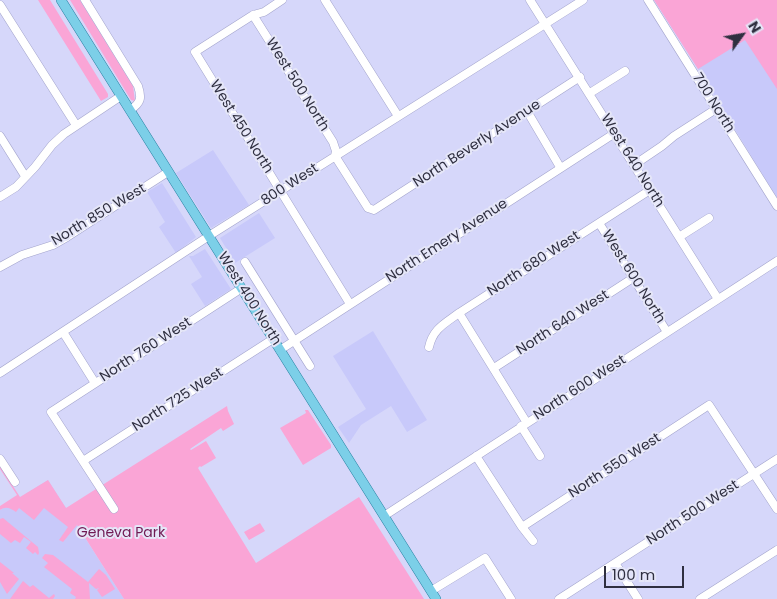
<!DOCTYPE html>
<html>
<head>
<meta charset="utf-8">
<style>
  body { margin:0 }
  #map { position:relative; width:777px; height:599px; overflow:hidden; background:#d6d7fa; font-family:Poppins,sans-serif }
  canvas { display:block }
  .north { position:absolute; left:717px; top:10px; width:50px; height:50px; -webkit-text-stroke:4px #e5e6f8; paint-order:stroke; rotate:58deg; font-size:14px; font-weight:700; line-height:20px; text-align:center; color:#2f2f40 }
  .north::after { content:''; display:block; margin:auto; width:18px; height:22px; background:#2f2f40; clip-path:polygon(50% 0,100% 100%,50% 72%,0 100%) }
  .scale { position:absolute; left:604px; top:566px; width:80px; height:22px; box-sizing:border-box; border:2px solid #2f2f40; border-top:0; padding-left:6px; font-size:15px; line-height:18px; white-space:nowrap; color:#2f2f40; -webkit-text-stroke:4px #e5e6f8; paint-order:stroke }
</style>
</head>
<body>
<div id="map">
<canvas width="777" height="599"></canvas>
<div class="north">N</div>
<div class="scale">100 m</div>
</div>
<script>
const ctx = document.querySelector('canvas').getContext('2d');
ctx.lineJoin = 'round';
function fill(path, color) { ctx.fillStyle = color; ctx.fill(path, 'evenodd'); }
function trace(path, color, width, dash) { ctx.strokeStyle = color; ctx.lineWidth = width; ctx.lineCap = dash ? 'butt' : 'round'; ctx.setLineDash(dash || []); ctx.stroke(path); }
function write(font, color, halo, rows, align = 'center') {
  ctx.font = font + ' Poppins,sans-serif'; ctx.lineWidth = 4; ctx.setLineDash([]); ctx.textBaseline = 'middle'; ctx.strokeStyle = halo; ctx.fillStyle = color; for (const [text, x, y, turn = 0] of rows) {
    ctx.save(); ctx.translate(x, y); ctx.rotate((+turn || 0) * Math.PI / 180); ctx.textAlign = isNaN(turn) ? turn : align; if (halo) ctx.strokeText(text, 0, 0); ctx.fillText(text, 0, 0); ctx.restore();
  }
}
const built = new Path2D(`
  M 654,0 L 777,0 L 777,198 L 698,69 Z
  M 213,150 L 249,205 L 211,228 L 176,173 Z
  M 162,183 L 196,237 L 176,253 L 159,227 L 165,222 L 147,192 Z
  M 259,213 L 275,238 L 235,263 L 220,238 Z
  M 205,249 L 231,289 L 205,306 L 191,284 L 202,277 L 189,256 L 193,256 Z
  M 373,331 L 427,420 L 407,432 L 391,406 L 361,425 L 349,443 L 338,427 L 366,409 L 333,356 Z
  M 48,480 L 66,508 L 124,599 L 0,599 L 0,510 Z`);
const green = new Path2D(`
  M 38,0 L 50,0 L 108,94 L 108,97 L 101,101 Z
  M 70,0 L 80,0 L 133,86 L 135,101 L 131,100 Z
  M 654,0 L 777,0 L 777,89 L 745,40 L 698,69 Z
  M 227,406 L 228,411 L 234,424 L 223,431 L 221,428 L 190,449 L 191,450 L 206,441 L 216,458 L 201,467 L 200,466 L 198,468 L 256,563 L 359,497 L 424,599 L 124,599 L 77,525 L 63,542 L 59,540 L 68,527 L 44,508 L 34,520 L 19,508 L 16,512 C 10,508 6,506 0,510 L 0,506 L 17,495 L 0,469 L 0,466 L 20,497 L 48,480 L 66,508 Z
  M 305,410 L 308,410 L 331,445 L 331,448 L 303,465 L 280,428 L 306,413 Z
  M 3,518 L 38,547 L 39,553 L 38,555 L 35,552 L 33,554 L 26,548 L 31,542 L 24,537 L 20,543 L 15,540 L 11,543 L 0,534 L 0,519 Z
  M 260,523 L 265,531 L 249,540 L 244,532 Z
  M 45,554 L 53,555 L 88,582 L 99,569 L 106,575 L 115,589 L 102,597 L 97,590 L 99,588 L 96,589 L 89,583 L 90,599 L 75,599 L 76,597 L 70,593 L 72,589 L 44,567 L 48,563 L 42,558 Z
  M 0,562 L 14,573 L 12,573 L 19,579 L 7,594 L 0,582 Z
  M 23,581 L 30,587 L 33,585 L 49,598 L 54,594 L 55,596 L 53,599 L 10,599 Z`);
const minor = new Path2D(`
  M 85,0 L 138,86 C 142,98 141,103 130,110
  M 282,0 L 264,12 L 253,15 L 195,52 L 350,304
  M 325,0 L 398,116
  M 530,0 L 718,299
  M 648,0 L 777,206
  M 0,5 L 76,125
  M 253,15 L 333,142 L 336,151 L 335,156 L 368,208 L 374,210 L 580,77
  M 590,93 L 625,71
  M 527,111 L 560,167
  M 0,136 L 25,176
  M 634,165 L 662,146 L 674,136 L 716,109
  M 0,197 L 16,187 L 35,167 L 52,145 L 64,134 L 121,96
  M 599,223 L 667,332
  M 679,237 L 709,218
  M 245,262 L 310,366
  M 0,267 L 22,255 L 53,245 L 67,237 L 168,172
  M 459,313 L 527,423
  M 63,332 L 95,383
  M 429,347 C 433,329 444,324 459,313 L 650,190
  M 280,350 L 615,133
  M 494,368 L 633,278
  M 0,373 L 212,234 L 583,0
  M 521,426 L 540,456
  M 476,456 L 522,527 L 533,541
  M 0,459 L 15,482
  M 83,461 L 273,339
  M 114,509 L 51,412 L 242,288
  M 384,516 L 777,261
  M 522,527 L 709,405 L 777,509
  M 615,563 L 638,599
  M 431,591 L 485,558 L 511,599
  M 559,599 L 777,459
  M 700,599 L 777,550`);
const major = new Path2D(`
  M 61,0 L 436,599`);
const streetNames = [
  ["West 500 North",297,85,58],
  ["700 North",713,103,58],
  ["West 450 North",241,127,58],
  ["North Beverly Avenue",477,144,-33],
  ["West 640 North",632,161,58],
  ["800 West",290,185,-33],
  ["North 850 West",99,215,-31],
  ["North Emery Avenue",447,241,-33],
  ["North 680 West",534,264,-33],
  ["West 600 North",633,277,58],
  ["West 400 North",249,299,58],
  ["North 640 West",563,323,-33],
  ["North 760 West",146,350,-33],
  ["North 600 West",580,388,-33],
  ["North 725 West",178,400,-33],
  ["North 550 West",615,466,-33],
  ["North 500 West",693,513,-33]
];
const parkNames = [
  ["Geneva Park",121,533]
];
fill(built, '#c8c9fa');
fill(green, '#faa5d6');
trace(minor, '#a3a4cc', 9);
trace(major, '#2882a3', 10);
trace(minor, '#fff', 8);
trace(major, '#7ccfe8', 9);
write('14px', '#2f2f40', '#e5e6f8', streetNames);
write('14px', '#701a54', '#e5e6f8', parkNames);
</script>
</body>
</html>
